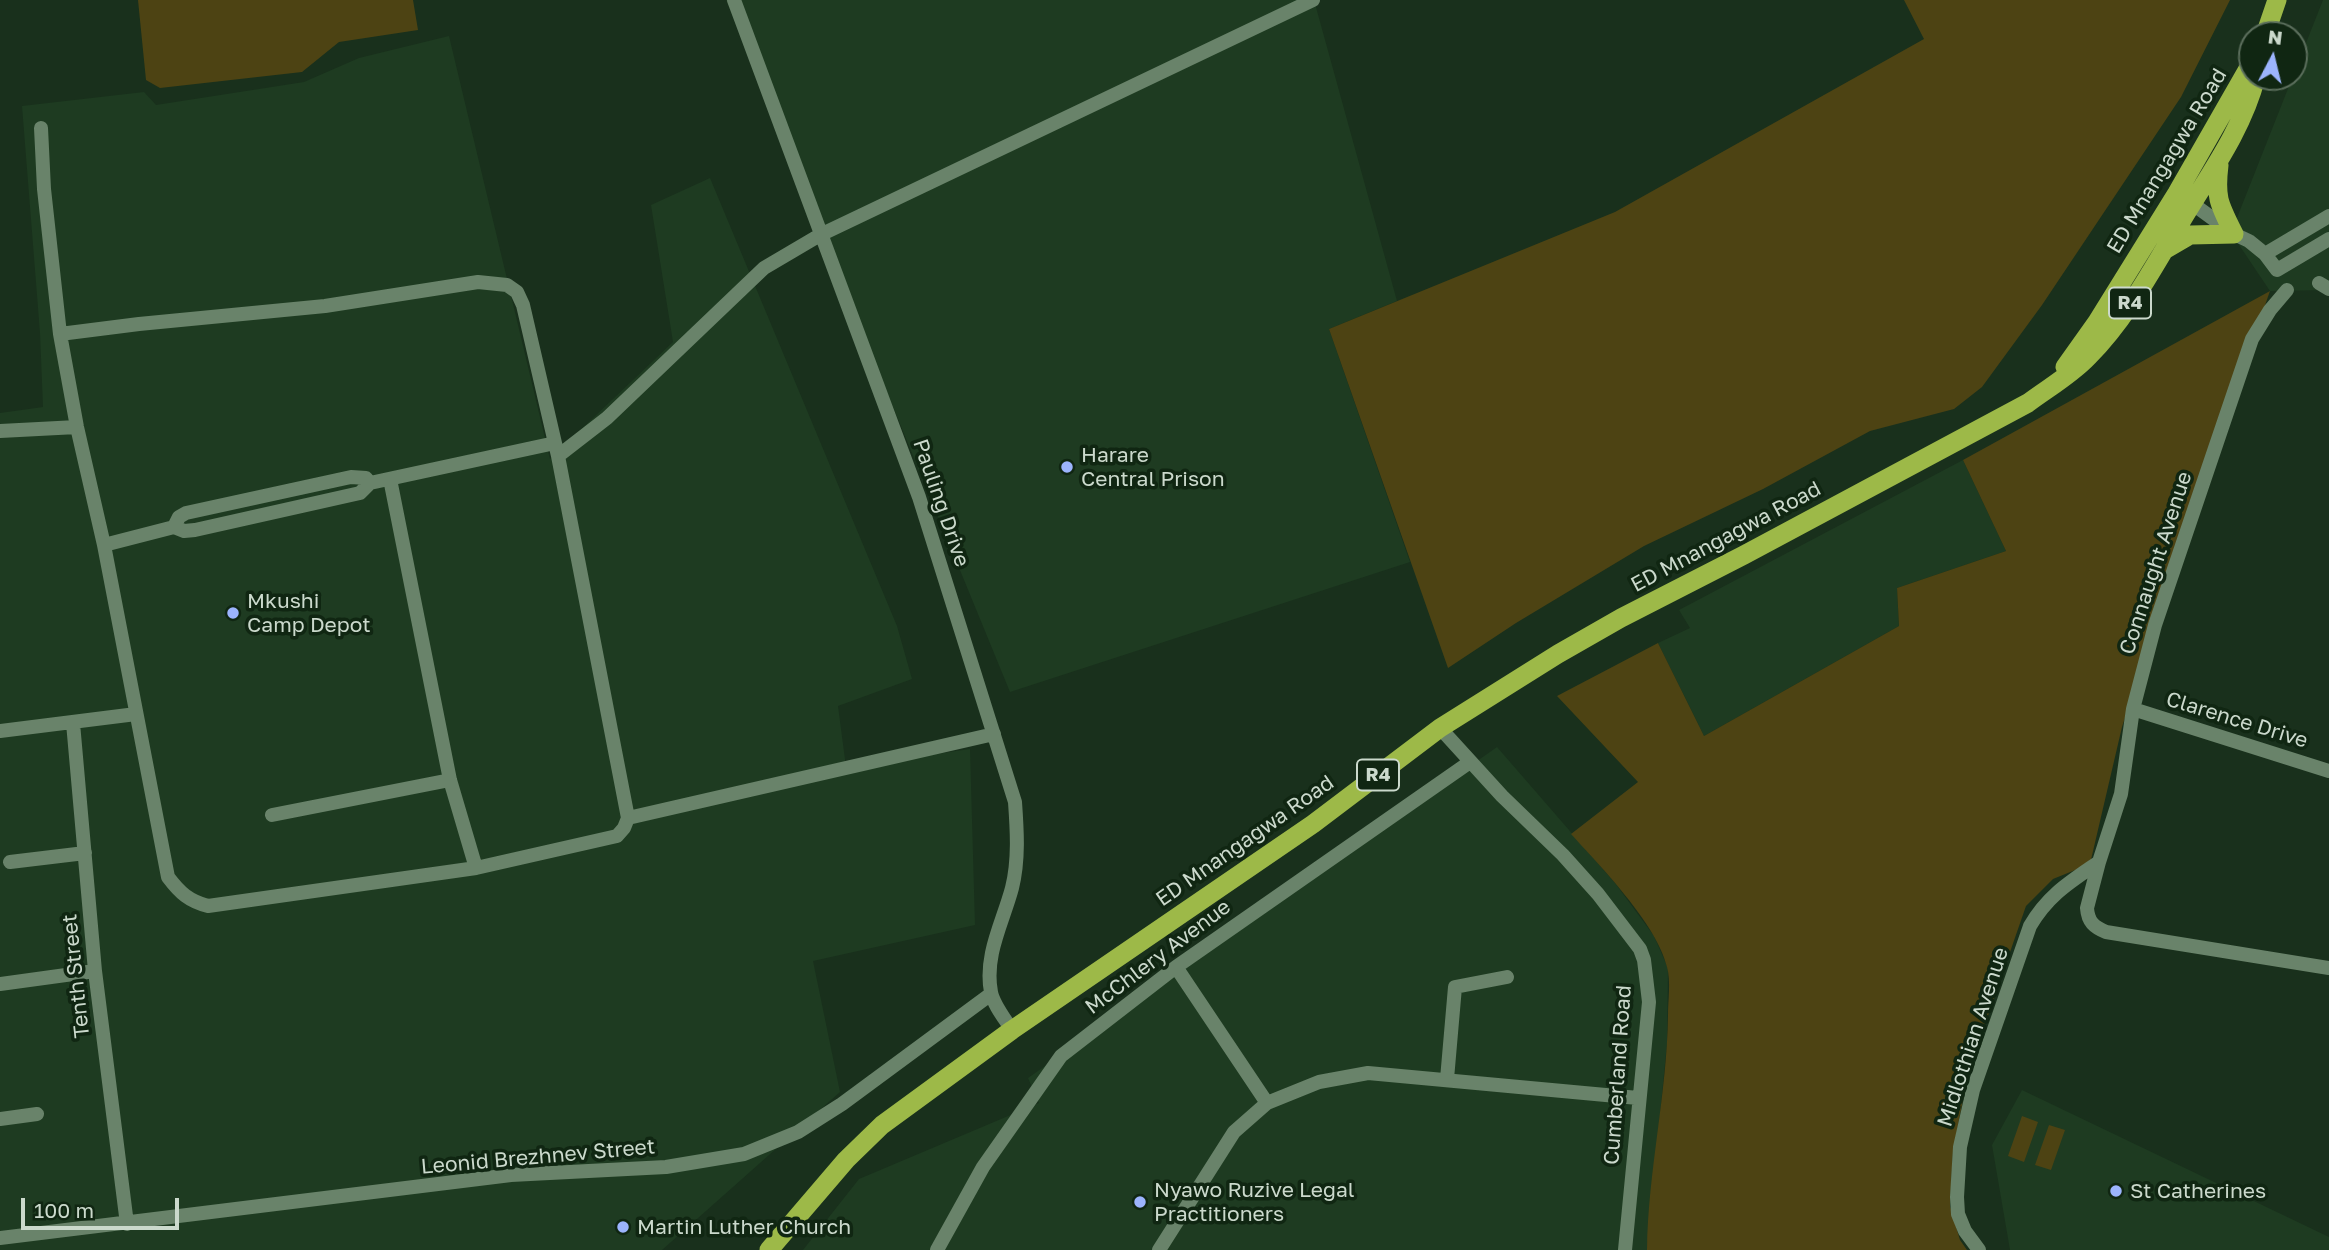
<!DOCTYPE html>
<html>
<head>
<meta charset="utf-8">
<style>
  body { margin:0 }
  #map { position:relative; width:2329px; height:1250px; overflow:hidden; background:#19301c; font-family:"Golos Text",sans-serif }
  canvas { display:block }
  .north { position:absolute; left:2238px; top:21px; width:70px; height:70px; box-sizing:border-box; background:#102612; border:2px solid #5b6e5c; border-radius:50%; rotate:7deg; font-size:19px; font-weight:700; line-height:28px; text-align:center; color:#cbd9cc }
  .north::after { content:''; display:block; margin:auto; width:24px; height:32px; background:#9cb4fd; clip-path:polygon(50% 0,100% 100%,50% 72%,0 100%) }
  .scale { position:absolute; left:21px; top:1198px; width:158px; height:32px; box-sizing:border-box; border:4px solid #cbd9cc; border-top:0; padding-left:9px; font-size:21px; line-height:24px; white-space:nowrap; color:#cbd9cc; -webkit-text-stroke:5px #102612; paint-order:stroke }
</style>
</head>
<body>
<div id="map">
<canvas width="2329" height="1250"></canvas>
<div class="north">N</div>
<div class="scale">100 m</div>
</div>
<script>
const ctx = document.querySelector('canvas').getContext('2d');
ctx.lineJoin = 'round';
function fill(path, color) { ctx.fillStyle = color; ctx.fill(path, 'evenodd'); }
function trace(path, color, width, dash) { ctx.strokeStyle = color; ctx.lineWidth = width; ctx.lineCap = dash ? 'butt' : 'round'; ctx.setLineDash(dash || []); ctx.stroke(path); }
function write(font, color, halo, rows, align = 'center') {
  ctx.font = font + ' "Golos Text",sans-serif'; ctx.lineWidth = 7; ctx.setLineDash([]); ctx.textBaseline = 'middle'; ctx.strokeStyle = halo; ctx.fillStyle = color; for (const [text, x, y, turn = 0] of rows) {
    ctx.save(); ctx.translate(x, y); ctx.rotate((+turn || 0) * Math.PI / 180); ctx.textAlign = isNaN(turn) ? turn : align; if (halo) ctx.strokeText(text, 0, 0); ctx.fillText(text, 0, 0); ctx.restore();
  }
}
const built = new Path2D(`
  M 726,0 L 1314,0 L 1397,301 L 1329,329 L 1410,562 L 1010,692 Z
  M 2323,0 L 2329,0 L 2329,290 L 2270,291 L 2231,233 Z
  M 449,36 L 550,459 L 673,342 L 651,205 L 710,178 L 897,626 L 912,679 L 838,706 L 846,767 L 970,749 L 975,925 L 813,961 L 840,1092 L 662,1250 L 0,1250 L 0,413 L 43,407 L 40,333 L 22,106 L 144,92 L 156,105 L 304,82 L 359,58 Z
  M 1963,460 L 2006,551 L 1897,588 L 1899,626 L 1704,736 L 1658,643 L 1690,628 L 1679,610 Z
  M 1497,747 L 1615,883 L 1654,936 L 1668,968 L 1667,1043 L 1647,1250 L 803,1250 L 859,1179 L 1039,1103 L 1028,1078 Z
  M 2022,1090 L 2329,1237 L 2329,1250 L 2010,1250 L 1992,1145 Z`);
const green = new Path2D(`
  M 138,0 L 413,0 L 418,30 L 339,42 L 302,72 L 160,88 L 146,80 Z
  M 1904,0 L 2230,0 L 2181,97 L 2042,305 L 1982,387 L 1954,409 L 1870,431 L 1763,489 L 1644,546 L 1516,623 L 1448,668 L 1329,329 L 1615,212 L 1924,39 Z
  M 2270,291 L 2174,565 L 2122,727 L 2090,864 L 2053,879 L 2026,906 L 1968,1073 L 1953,1151 L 1950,1206 L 1960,1240 L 1967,1250 L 1647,1250 C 1648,1171 1667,1094 1668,1015 C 1668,1001 1671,981 1667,967 C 1657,924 1600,866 1571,834 L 1638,782 L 1557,696 L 1658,643 L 1704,736 L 1899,626 L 1897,588 L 2006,551 L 1963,460 Z
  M 2022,1116 L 2038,1122 L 2024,1162 L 2008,1156 Z
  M 2049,1125 L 2065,1130 L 2051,1170 L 2035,1165 Z`);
const minor = new Path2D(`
  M 734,0 L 919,497 L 1015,802 C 1017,830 1019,860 1012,888 C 1003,922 984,955 991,992 C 993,1004 1005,1019 1012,1030
  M 41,128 L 44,189 L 60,334 L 77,427 L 104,545 L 168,877 C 180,893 189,901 208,906 L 476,868 L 617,836 L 624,828 L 628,818 L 994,734
  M 2186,199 L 2234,234 L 2249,241 L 2265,254 L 2277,270 L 2329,239
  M 2265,254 L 2329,216
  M 2319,283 L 2329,289
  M 2287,290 L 2270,310 L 2252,339 L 2155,625 L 2133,709 L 2121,794 L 2099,862 L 2087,908 C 2088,922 2094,927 2106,932 L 2329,968
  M 60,334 L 139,324 L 325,306 L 478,282 L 507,285 L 517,292 L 523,305 L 558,456 L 628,818
  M 0,431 L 77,427
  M 558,456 L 607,418 L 764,268 L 820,235 L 1313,0
  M 390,479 L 450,780 L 476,868
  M 174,527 L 179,517 L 186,513 L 351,477 L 366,478 L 370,483
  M 104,545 L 174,527 L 184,531 L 195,530 L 360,493 L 370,483 L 555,443
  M 2133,709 L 2329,771
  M 73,723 L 95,971 L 127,1224
  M 1440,728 L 1502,796 L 1563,855 L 1598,894 L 1640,949 L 1644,960 L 1649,1002 L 1625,1250
  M 0,731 L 136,714
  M 272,815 L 450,780
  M 10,862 L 85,853
  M 1176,967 L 1267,1103
  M 0,984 L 95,971
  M 1447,1079 L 1455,987 L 1507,977
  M 0,1119 L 37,1114
  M 0,1238 L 511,1175 L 666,1167 L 744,1154 L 798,1132 L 842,1104 L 991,994
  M 937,1250 L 983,1167 L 1061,1056 L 1176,967 L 1470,762
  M 1159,1250 L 1234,1132 L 1267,1103 L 1319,1082 L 1368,1073 L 1638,1098
  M 1979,1250 L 1965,1231 L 1958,1214 L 1957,1197 L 1960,1147 L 1973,1090 L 2030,926 C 2048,895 2070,882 2099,862`);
const highway = new Path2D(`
  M 2265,35 L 2277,0
  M 2166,249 L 2190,235 L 2234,234 C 2219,204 2215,198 2219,165
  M 2065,367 L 2097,322 L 2177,193 L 2252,62
  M 769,1250 L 846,1160 L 882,1125 L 1012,1030 L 1313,824 L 1440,728 L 1558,654 L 1621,618 L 1744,555 L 2028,403 C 2048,388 2071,375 2088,357 C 2127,318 2154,266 2182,220 C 2209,175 2243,129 2256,77`);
const markers = [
  [1067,467,7,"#9cb4fd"],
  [233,613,7,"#9cb4fd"],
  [2116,1191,7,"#9cb4fd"],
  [1140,1202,7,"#9cb4fd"],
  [623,1227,7,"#9cb4fd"]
];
const shields = [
  [2130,303,42],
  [1378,775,42]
];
const shieldNames = [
  ["R4",2130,303],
  ["R4",1378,775]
];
const streetNames = [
  ["ED Mnangagwa Road",2167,161,-59],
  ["Pauling Drive",941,503,71],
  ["ED Mnangagwa Road",1726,537,-28],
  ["Connaught Avenue",2156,563,-72],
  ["Clarence Drive",2237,720,17],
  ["ED Mnangagwa Road",1245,841,-35],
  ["McChlery Avenue",1158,957,-37],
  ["Tenth Street",76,976,-96],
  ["Midlothian Avenue",1973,1037,-72],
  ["Cumberland Road",1618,1075,-86],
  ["Leonid Brezhnev Street",538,1157,-5]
];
const poiNames = [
  ["Harare",1081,455],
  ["Central Prison",1081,479],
  ["Mkushi",247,601],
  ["Camp Depot",247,625],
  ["Nyawo Ruzive Legal",1154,1190],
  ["Practitioners",1154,1214],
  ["St Catherines",2130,1191],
  ["Martin Luther Church",637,1227]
];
fill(built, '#1e3b21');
fill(green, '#4d4313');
trace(minor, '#69836a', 14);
trace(highway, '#9db948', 19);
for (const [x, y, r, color] of markers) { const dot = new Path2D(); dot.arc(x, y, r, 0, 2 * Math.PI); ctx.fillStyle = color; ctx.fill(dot); trace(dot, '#102612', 2.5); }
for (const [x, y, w] of shields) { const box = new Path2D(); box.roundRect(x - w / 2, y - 15.5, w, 31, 5); ctx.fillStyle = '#102612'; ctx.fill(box); trace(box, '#cbd9cc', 2); }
write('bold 19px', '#cbd9cc', null, shieldNames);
write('21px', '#cbd9cc', '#102612', streetNames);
write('21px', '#cbd9cc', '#102612', poiNames, 'left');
</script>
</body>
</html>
